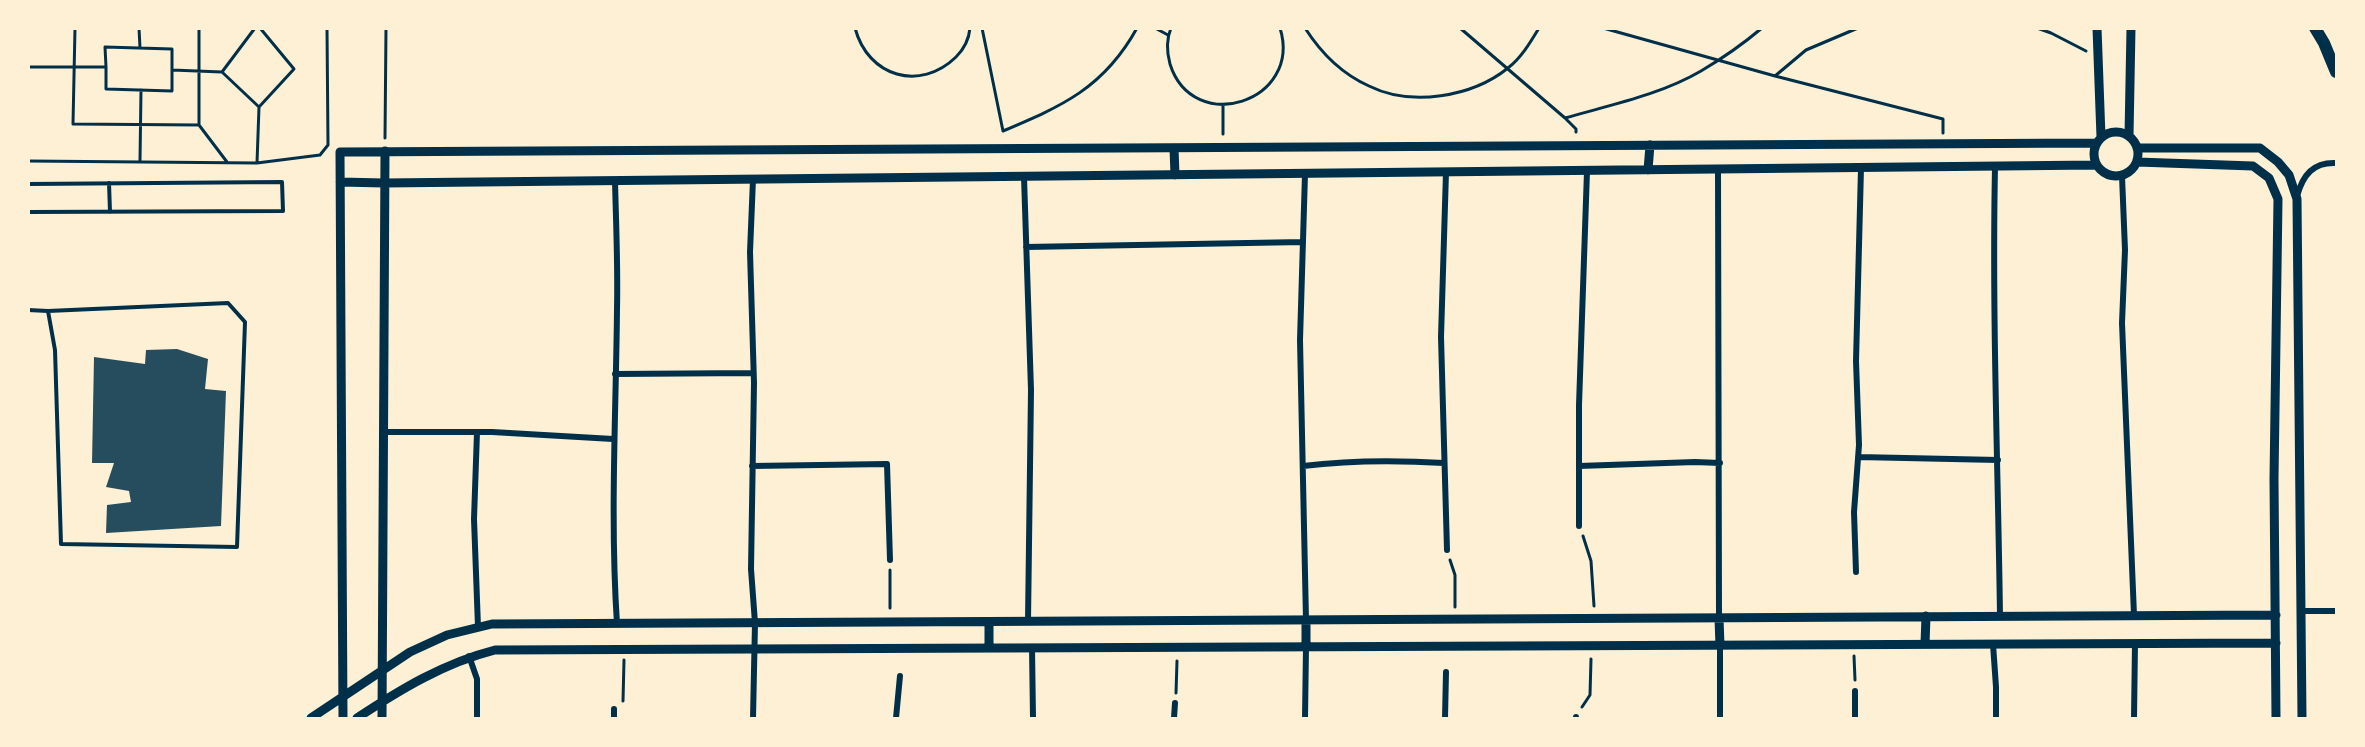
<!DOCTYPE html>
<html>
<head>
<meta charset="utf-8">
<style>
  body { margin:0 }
  #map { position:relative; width:2365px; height:747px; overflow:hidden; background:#fdf0d5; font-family:Poppins,sans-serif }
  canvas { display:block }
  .frame { position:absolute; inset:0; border:30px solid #fdf0d5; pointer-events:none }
</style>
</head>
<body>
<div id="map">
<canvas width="2365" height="747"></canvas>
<div class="frame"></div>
</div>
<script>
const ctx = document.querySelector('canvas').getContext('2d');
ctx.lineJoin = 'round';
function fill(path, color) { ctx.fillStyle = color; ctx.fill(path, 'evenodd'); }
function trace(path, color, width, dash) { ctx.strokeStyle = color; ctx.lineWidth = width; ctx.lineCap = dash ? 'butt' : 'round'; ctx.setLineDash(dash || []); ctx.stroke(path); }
const building = new Path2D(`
  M 177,349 L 208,359 L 205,389 L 226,391 L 221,526 L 106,533 L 107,505 L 131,502 L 129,491 L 106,487 L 114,463 L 92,463 L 94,357 L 145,364 L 146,350 Z`);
const path = new Path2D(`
  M 75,28 L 73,124 L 199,125 L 199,28
  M 139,28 L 140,48
  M 855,28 C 868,77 920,92 956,57 C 963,50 969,39 970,28
  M 982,28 L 1003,131 C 1062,106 1104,88 1137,28
  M 1155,28 L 1168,35
  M 1171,28 C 1166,40 1167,53 1170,64 C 1193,137 1303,102 1280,28
  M 1305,28 C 1321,53 1342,74 1369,86 C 1411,107 1472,97 1508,68 C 1521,58 1530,43 1539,28
  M 1460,28 L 1565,118 L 1576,129 L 1576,132
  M 1603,28 L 1775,76
  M 1858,28 L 1806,50 L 1775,76 L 1943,119 L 1943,133
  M 2037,28 L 2051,33 L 2086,51
  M 28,64 L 28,74
  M 29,67 L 106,67 L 106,89 L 172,91 L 172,49 L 105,47 L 106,67
  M 172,70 L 222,72 L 259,107 L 257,163
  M 222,72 L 255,28
  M 1223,106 L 1223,134
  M 259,107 L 294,69 L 260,28
  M 1565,118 C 1610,105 1660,95 1701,71 C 1723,58 1743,44 1762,28
  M 199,125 L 227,162
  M 385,138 L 386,28
  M 28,161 L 257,163 L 320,155 L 328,145 L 327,28
  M 140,161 L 141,90
  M 1583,536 L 1591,561 L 1594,606
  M 1450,560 L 1455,575 L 1455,607
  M 890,570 L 890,608
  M 1854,656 L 1855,680
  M 1176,693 L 1177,661
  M 623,701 L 624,660
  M 1582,707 L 1590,695 L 1591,659`);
const service = new Path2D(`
  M 109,183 L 110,212
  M 28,184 L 282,182 L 283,211 L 28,212
  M 28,310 L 48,311 L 228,303 L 245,322 L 237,547 L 61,544 L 55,350 L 48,311`);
const minor = new Path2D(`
  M 1995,167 C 1992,316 1998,466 2000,616
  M 1718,170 L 1719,618
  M 1446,172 L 1441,337 L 1447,550
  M 1305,174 L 1300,340 L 1306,620
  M 2122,176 L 2125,250 L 2122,323 L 2134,615
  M 1024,177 L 1031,390 L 1028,621
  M 753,179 L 750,252 L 754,383 L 751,569 L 755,623 L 753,718
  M 615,181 C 616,223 618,266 617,309 C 616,414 610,518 617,624
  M 2297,196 C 2303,175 2313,162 2336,163
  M 1026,247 L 1303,242
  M 615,374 L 753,373
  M 384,432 L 492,432 L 613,439
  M 477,432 L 474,519 L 478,627
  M 1858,457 L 1998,460
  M 752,466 L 887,464 L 890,560
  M 1303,466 C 1351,460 1396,460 1444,463
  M 1579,466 L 1695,462 L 1720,463
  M 1579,526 L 1579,405 L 1587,171
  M 1856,572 L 1854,512 L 1859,445 L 1856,361 L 1861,168
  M 2302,611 L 2336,611
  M 1993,644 L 1996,687 L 1996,718
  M 1032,648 L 1033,718
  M 469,656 L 477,679 L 477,718
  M 614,709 L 614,718
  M 1576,717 L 1576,718
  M 896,718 L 900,676
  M 1174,718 L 1175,703
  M 1305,718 L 1306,647
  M 1445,718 L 1446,672
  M 1720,718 L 1720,646
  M 1855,718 L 1855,691
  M 2134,718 L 2135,643`);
const tertiary = new Path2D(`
  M 2097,28 L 2101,137
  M2094 154a22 22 0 1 1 44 0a22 22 0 1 1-44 0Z
  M 2129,136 L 2131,28
  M 1174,148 L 1175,175
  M 2137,148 L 2260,148 L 2278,162 L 2289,175 L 2297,199 L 2302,718
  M 2137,162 L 2253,166 L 2269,178 L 2278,199 L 2274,479 L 2276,718
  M 1648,170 L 1650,145
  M 340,182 L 384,183 L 2096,165
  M 1719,618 L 1720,646
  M 1306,620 L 1306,647
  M 989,622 L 989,648
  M 1925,644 L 1926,616
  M 311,718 L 410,652 L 447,635 L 492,624 L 2276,615
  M 343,718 L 340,152 L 2096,143
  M 357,718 C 401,689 444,663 495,650 L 2276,643
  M 382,718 L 385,151`);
const primary = new Path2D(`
  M 2315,28 L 2324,43 L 2336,72`);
fill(building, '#264d5e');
trace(path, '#003049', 3);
trace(service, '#003049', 4);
trace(minor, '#003049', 6);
trace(tertiary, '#003049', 9);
trace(primary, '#003049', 12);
</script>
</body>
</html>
